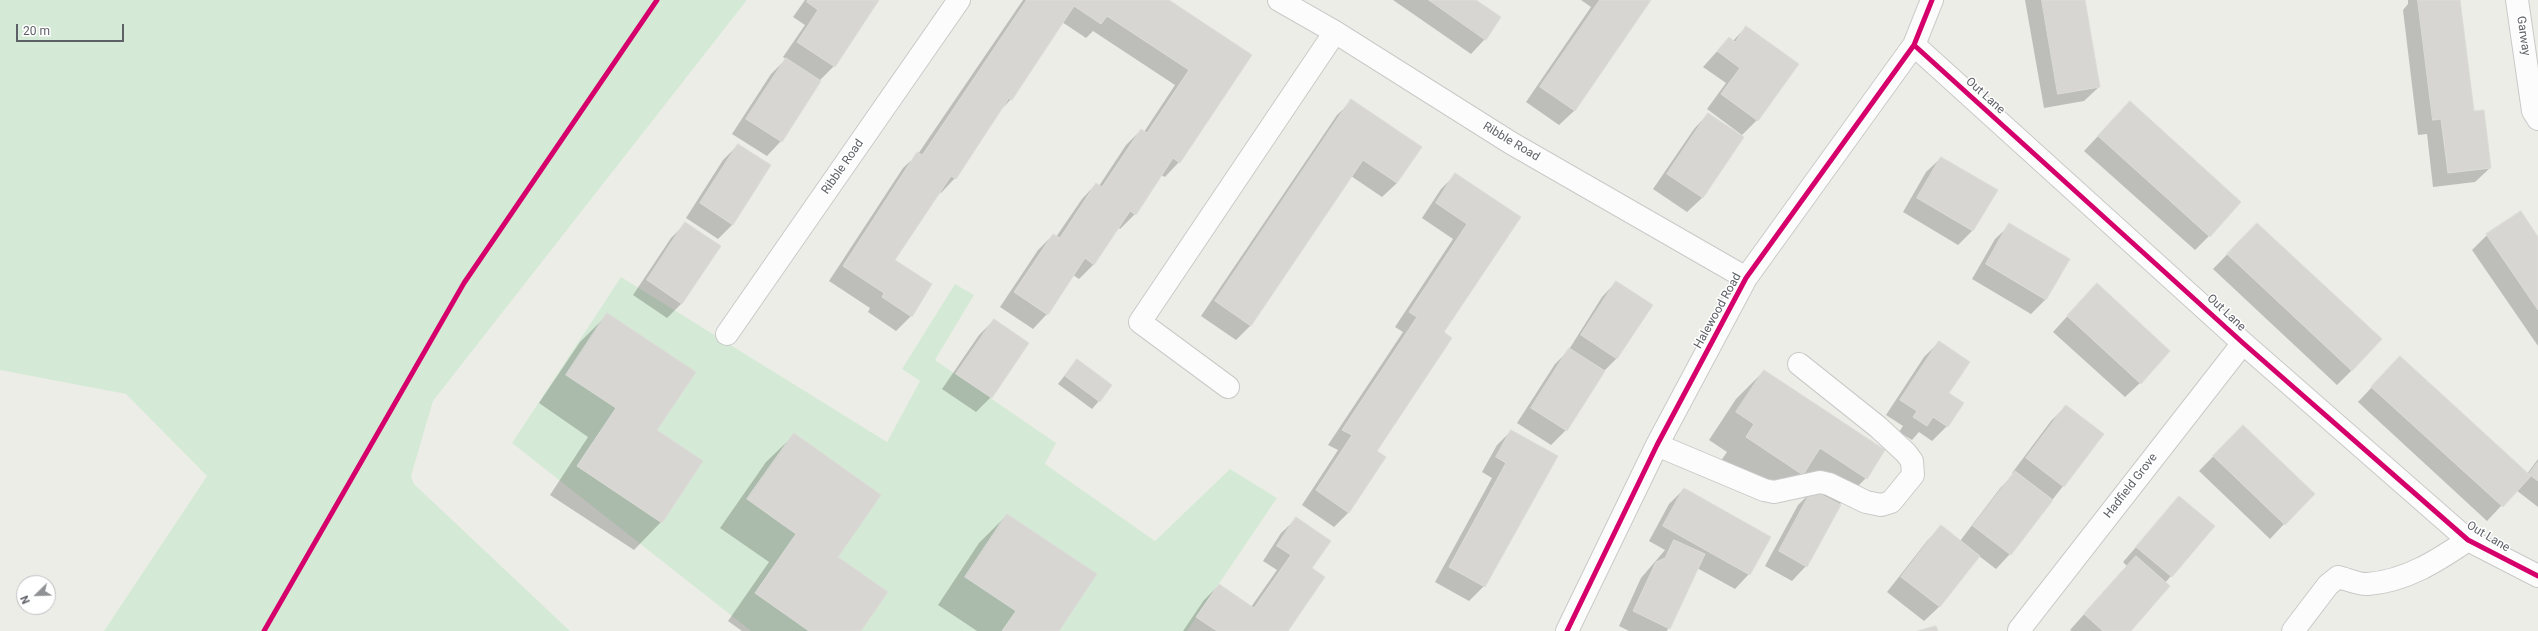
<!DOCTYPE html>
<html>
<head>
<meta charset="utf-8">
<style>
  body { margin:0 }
  #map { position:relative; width:2538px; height:631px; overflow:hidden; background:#edede8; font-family:Roboto,sans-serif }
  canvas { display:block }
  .north { position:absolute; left:16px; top:575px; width:40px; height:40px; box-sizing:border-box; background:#fff; border:1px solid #bebfc2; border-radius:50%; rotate:247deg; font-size:11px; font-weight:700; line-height:16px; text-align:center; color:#5d6066 }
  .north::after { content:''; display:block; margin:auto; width:14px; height:18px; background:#8f9194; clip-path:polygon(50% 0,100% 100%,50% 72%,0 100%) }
  .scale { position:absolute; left:16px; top:24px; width:108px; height:18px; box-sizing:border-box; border:2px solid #5d6066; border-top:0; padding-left:5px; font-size:12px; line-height:14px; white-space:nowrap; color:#5d6066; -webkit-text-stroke:3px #fff; paint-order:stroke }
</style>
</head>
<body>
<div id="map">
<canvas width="2538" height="631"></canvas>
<div class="north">N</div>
<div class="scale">20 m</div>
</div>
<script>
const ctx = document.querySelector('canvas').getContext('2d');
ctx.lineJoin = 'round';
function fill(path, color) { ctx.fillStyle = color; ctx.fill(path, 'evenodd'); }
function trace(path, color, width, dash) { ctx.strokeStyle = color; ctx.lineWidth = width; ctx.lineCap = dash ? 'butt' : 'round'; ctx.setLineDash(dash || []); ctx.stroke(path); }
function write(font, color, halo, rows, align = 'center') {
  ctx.font = font + ' Roboto,sans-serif'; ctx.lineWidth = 3; ctx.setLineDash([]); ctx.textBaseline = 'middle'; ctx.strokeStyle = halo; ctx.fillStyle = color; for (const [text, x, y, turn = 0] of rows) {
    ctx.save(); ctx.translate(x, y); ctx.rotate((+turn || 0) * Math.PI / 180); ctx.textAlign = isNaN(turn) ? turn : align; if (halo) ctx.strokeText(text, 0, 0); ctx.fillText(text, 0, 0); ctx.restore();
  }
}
const green = new Path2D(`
  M 0,0 L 747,0 L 433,401 L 411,476 L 414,484 L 570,631 L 104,631 L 207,476 L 126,394 L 0,370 Z
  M 621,277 L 887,442 L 920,381 L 902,369 L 955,284 L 974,295 L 935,360 L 1056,443 L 1045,464 L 1155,541 L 1230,469 L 1277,498 L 1187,631 L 751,631 L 512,443 Z`);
const shadow = new Path2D(`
  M 805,0 L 878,0 L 834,66 L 819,81 L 781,141 L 767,156 L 732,134 L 771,74 L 786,59 L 783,57 L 805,25 L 793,17 Z
  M 1023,0 L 1167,0 L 1250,55 L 1179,162 L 1165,177 L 1161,175 L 1135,214 L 1120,229 L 1118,227 L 1094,264 L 1079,279 L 1073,275 L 1047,314 L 1033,329 L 1000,307 L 1038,250 L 1053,235 L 1056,237 L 1082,199 L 1096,184 L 1099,186 L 1126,145 L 1141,130 L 1144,132 L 1175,85 L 1093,31 L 1086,38 L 1062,22 L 1011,99 L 999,112 L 955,178 L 941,193 L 939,192 L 894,260 L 911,316 L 896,331 L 868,312 L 870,308 L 829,281 L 903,168 L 918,154 Z
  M 1393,0 L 1475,0 L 1485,39 L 1471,54 Z
  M 1581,0 L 1650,0 L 1574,111 L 1559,125 L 1526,102 L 1591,7 Z
  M 2025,0 L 2084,0 L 2099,87 L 2084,101 L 2044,108 Z
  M 2408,0 L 2459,0 L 2473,113 L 2490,168 L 2475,182 L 2433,187 L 2427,134 L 2418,135 L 2403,10 L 2408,4 Z
  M 1746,27 L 1757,120 L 1742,135 L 1707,109 L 1726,83 L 1703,67 L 1729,38 L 1733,41 Z
  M 1352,101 L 1397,183 L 1382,197 L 1351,176 L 1250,326 L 1236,340 L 1201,316 L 1337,115 Z
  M 2130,102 L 2209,236 L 2195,250 L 2084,151 Z
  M 1708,114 L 1742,137 L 1702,198 L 1687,212 L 1653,189 L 1694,129 Z
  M 738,145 L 733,224 L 718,239 L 686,218 L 723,160 Z
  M 1941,158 L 1997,191 L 1972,231 L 1958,245 L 1903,212 L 1926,172 Z
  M 1456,174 L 1519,217 L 1442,333 L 1376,451 L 1349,512 L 1334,527 L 1302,505 L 1338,450 L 1328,445 L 1403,332 L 1395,327 L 1453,239 L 1422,218 L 1441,189 Z
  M 686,223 L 682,303 L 667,318 L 633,295 L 671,238 Z
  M 2010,225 L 2046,299 L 2031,314 L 1972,279 L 1995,239 Z
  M 2487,235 L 2538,238 L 2538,346 L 2472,250 Z
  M 2242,239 L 2352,370 L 2337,385 L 2213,269 Z
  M 1616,282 L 1617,358 L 1604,371 L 1566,430 L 1551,445 L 1517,423 L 1555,364 L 1568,351 L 1602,297 Z
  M 2083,299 L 2140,383 L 2125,397 L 2053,332 Z
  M 608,314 L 661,522 L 634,550 L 550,495 L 588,437 L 539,403 L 580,342 Z
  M 994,320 L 991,397 L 976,412 L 942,389 L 979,335 Z
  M 1939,342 L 1947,393 L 1962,403 L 1947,426 L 1932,441 L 1919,432 L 1912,440 L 1899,432 L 1903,426 L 1886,415 L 1924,357 Z
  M 2400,357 L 2527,474 L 2538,459 L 2538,507 L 2516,490 L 2487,521 L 2358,402 Z
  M 1077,360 L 1099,401 L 1092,409 L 1058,384 Z
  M 1764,371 L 1866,478 L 1839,505 L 1806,566 L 1792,581 L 1765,566 L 1798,505 L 1813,490 L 1774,502 L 1718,465 L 1727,452 L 1709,440 L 1736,399 Z
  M 2066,406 L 2103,435 L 2010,554 L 1996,569 L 1979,556 L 1939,607 L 1924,621 L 1887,592 L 1927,541 L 1941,526 L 1960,541 L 2001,487 L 2014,475 L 2012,473 L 2051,421 Z
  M 1511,431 L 1556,456 L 1484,586 L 1469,601 L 1435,582 L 1492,478 L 1482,472 L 1497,445 Z
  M 794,435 L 837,558 L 860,631 L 742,631 L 728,621 L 769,562 L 720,528 L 766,462 Z
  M 2228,441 L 2284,524 L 2270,539 L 2199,471 Z
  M 1684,489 L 1749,574 L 1735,589 L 1697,568 L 1667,631 L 1629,631 L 1619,626 L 1641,578 L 1665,550 L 1649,541 L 1669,504 Z
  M 2179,498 L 2213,526 L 2165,583 L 2129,631 L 2072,631 L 2070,630 L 2127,566 L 2123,562 Z
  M 1007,515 L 1058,631 L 977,631 L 938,605 L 979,543 Z
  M 1296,519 L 1311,569 L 1287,631 L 1183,631 L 1204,600 L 1219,585 L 1251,607 L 1277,570 L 1263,561 L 1281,533 Z`);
const building = new Path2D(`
  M 808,0 L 879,0 L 835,67 L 797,42 L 818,10 L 807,2 Z
  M 1027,0 L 1169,0 L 1252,55 L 1180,163 L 1173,158 L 1136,215 L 1130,211 L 1094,265 L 1085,258 L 1048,315 L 1014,292 L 1053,234 L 1060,238 L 1096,183 L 1102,187 L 1141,129 L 1147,133 L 1189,70 L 1107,16 L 1101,24 L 1074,6 L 1012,100 L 1009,98 L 956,179 L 951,176 L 895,260 L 932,284 L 912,317 L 882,297 L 884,293 L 843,266 L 917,152 L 922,155 Z
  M 1429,0 L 1476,0 L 1501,17 L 1486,40 Z
  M 1600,0 L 1651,0 L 1575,111 L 1540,87 Z
  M 2042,0 L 2085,0 L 2100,87 L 2058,94 Z
  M 2418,0 L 2460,0 L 2474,111 L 2484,110 L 2491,168 L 2448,173 L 2441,119 L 2433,120 Z
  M 1746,26 L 1799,64 L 1758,121 L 1721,94 L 1740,68 L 1717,51 L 1729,37 L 1735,42 Z
  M 786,58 L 821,81 L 782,142 L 746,119 Z
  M 1351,99 L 1422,147 L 1397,183 L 1363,160 L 1251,326 L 1215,301 Z
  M 2130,101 L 2241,202 L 2210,237 L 2098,136 Z
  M 1708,113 L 1744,137 L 1703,198 L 1667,174 Z
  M 738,144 L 771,165 L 733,225 L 700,203 Z
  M 1941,157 L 1998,190 L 1973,231 L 1917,198 Z
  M 1455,173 L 1521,217 L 1444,332 L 1452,338 L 1377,451 L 1386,457 L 1349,513 L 1316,490 L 1352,435 L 1342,430 L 1417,317 L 1409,312 L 1467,224 L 1436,203 Z
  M 2521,211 L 2538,237 L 2538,310 L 2486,234 Z
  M 685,222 L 721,246 L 682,304 L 647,280 Z
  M 2009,223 L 2070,259 L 2046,300 L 1986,264 Z
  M 2257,223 L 2382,339 L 2352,371 L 2227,254 Z
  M 1616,281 L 1653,305 L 1617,359 L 1581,335 Z
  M 2097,283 L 2170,351 L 2141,384 L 2067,316 Z
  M 607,313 L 696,372 L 657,430 L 703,461 L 662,523 L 577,466 L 616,408 L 566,375 Z
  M 994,319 L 1029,343 L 992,398 L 956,374 Z
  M 1939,341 L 1970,362 L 1949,393 L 1964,403 L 1948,427 L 1933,417 L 1927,426 L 1913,417 L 1917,411 L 1900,400 Z
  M 1569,348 L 1605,371 L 1567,431 L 1531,408 Z
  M 2400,356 L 2531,476 L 2503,507 L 2371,387 Z
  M 1077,359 L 1112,385 L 1100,402 L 1065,376 Z
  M 1764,370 L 1885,450 L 1867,479 L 1820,448 L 1803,475 L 1746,437 L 1754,424 L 1736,412 Z
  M 2066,405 L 2104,434 L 2064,487 L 2026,458 Z
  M 2243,425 L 2315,494 L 2285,525 L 2213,456 Z
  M 1511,430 L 1558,456 L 1485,587 L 1449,567 L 1506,463 L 1496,457 Z
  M 794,433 L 881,495 L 838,557 L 888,592 L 861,631 L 809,631 L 755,593 L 796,534 L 747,499 Z
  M 2538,462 L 2538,481 L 2529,474 Z
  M 2015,471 L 2053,500 L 2011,555 L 1973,526 Z
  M 1684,488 L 1771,537 L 1750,575 L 1663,526 Z
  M 1812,490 L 1841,505 L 1807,567 L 1779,551 Z
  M 2179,496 L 2215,526 L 2172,577 L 2136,547 Z
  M 1007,514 L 1097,574 L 1059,631 L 1002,631 L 1016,611 L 965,577 Z
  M 1296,517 L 1331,541 L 1312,568 L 1325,577 L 1288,631 L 1217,631 L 1196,617 L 1219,584 L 1254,608 L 1291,555 L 1277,546 Z
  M 1941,525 L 1980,556 L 1940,607 L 1901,577 Z
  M 1674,540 L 1705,554 L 1670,629 L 1633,611 L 1656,562 L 1665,558 Z
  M 2136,556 L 2170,586 L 2131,631 L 2103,631 L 2084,614 Z
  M 1936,626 L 1938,631 L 1918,631 Z`);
const minor = new Path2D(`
  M 1279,0 L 1335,32 L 1511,143 L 1746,278
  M 2517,0 L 2533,111 L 2538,119
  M 1914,45 L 2243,343 L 2468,540 L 2538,576
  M 727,334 L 959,0
  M 1228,387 L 1140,322 L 1335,32
  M 1657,445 L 1764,490 L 1774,492 L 1820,482 L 1829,484 L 1866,502 L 1881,505 L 1891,502 L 1913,475 L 1912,461 L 1906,453 L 1878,427 L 1799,364
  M 2019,630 L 2243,343
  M 1567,631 L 1657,445 L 1746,278 L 1914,45 L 1932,0
  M 2293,631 L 2328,585 L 2338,577 C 2347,579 2359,585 2368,584 C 2406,581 2437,561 2468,540`);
const cycleway = new Path2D(`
  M 1914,45 L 2243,343 L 2468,540 L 2538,576
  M 264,631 L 464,283 L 657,0
  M 1567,631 L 1657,445 L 1746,278 L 1914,45 L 1932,0`);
const streetNames = [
  ["Garway",2523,36,82],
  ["Out Lane",1985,96,42],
  ["Ribble Road",1511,142,31],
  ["Ribble Road",843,167,-55],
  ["Halewood Road",1718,311,-61],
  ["Out Lane",2226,313,43],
  ["Hadfield Grove",2131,486,-52],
  ["Out Lane",2488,537,31]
];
fill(green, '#d5ead6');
fill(shadow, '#0003');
fill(building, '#d7d6d3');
trace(building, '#dcdcd7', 1);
trace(minor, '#c9cac8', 24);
trace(minor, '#fcfcfc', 22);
trace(cycleway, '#d6006c', 5);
write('12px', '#5d6066', '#fff', streetNames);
</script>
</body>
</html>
